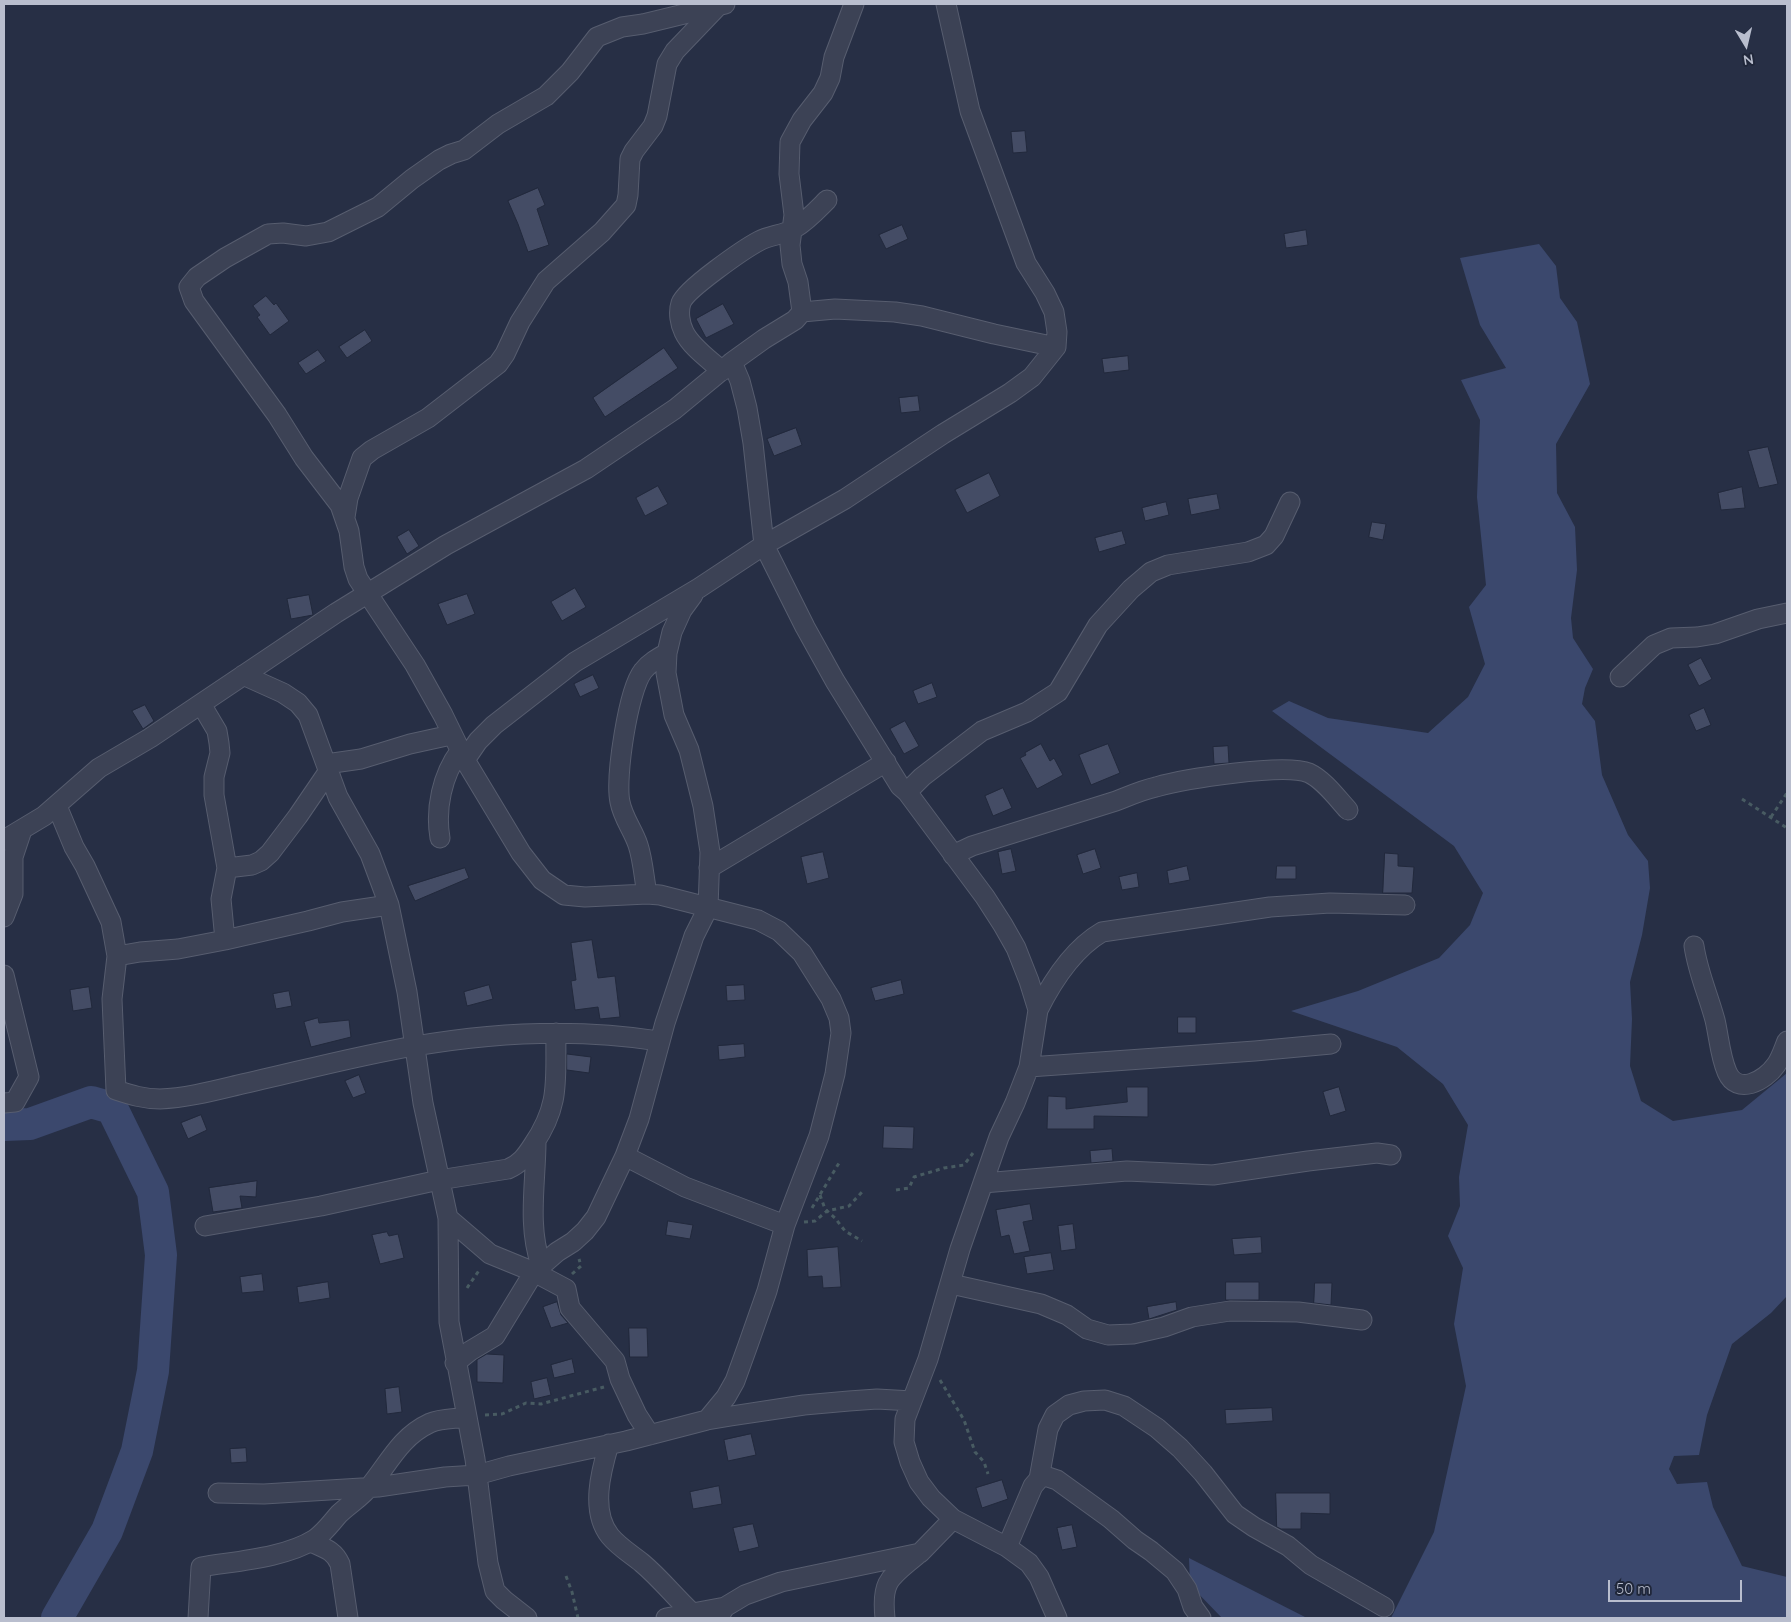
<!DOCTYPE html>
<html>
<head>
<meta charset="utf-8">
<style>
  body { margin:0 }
  #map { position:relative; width:1791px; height:1622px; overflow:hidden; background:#272f45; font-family:Quicksand,sans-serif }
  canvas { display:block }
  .frame { position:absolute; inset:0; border:5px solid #b9bece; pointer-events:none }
  .north { position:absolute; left:1721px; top:20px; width:50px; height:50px; -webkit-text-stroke:4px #20273a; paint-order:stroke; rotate:171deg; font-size:14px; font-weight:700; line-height:20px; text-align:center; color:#b9bece }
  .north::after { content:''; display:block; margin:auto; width:18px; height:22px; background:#b9bece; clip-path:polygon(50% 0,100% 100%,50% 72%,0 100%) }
  .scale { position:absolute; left:1608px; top:1580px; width:134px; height:22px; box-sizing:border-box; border:2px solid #b9bece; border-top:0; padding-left:6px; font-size:15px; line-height:18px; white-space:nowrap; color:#b9bece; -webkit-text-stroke:4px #20273a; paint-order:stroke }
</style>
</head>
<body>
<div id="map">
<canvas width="1791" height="1622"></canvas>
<div class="frame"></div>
<div class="north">N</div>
<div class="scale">50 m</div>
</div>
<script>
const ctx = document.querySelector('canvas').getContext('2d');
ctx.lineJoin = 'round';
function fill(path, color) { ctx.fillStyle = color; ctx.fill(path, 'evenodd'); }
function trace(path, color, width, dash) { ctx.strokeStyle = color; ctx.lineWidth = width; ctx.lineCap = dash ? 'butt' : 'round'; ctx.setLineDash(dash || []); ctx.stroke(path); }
const water = new Path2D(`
  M 1539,244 L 1556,266 L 1560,298 L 1577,322 L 1590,384 L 1556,444 L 1557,493 L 1575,527 L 1577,570 L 1571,618 L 1573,638 L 1593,669 L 1585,688 L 1582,704 L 1595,721 L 1602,775 L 1628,835 L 1648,861 L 1650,888 L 1642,935 L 1630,982 L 1632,1019 L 1630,1066 L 1641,1101 L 1673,1121 L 1742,1110 L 1787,1073 L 1787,1296 L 1771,1313 L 1732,1344 L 1707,1415 L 1699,1455 L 1674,1456 L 1669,1469 L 1677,1484 L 1707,1482 L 1713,1507 L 1742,1566 L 1787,1577 L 1787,1618 L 1391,1618 L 1434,1532 L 1466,1386 L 1454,1324 L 1463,1268 L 1448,1236 L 1460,1206 L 1459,1177 L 1468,1125 L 1443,1084 L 1397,1047 L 1291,1011 L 1358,991 L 1439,958 L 1470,925 L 1483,893 L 1454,846 L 1272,711 L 1289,701 L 1328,718 L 1428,733 L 1468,697 L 1485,664 L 1469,607 L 1486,585 L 1477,497 L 1480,420 L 1461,380 L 1506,368 L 1480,325 L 1460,258 Z
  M 1189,1558 L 1305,1617 L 1306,1618 L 1222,1618 L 1190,1585 Z`);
const river = new Path2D(`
  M 4,1125 L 30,1124 L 91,1102 L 112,1108 L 153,1192 L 161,1255 L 153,1371 L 137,1451 L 107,1531 L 57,1618`);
const building = new Path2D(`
  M 1025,131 L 1027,152 L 1013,153 L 1011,132 Z
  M 538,188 L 545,205 L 537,209 L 549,245 L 528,252 L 518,224 L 508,201 Z
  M 902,225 L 908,239 L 886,249 L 879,235 Z
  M 1306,230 L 1308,245 L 1286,248 L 1284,234 Z
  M 266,296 L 274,305 L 276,303 L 289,321 L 270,335 L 257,317 L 260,315 L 253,306 Z
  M 723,304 L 734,324 L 706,338 L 696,319 Z
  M 365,330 L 372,341 L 347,358 L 339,347 Z
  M 664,348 L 678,368 L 605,417 L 593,398 Z
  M 318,350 L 326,361 L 306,374 L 298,363 Z
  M 1128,356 L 1129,370 L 1104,373 L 1102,359 Z
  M 918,396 L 920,411 L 901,413 L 899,398 Z
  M 796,428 L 802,445 L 774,456 L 767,439 Z
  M 1768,447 L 1778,484 L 1759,488 L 1748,451 Z
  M 989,473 L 1000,496 L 967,513 L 955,490 Z
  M 658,486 L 668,504 L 645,516 L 636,498 Z
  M 1742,487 L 1745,508 L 1721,510 L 1718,493 Z
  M 1217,494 L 1220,509 L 1191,515 L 1188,499 Z
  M 1166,502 L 1169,515 L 1145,521 L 1142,508 Z
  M 1372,522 L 1386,524 L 1383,540 L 1369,537 Z
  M 409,530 L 419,546 L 407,554 L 397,537 Z
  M 1122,531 L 1126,544 L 1099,552 L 1095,538 Z
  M 575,588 L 586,607 L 562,621 L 551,602 Z
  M 467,594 L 475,614 L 447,625 L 438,604 Z
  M 309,595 L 313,615 L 291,619 L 287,599 Z
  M 1701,658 L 1712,679 L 1699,686 L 1688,665 Z
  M 593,675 L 599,688 L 580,697 L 574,684 Z
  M 932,683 L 937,697 L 918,704 L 913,691 Z
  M 145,705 L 154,721 L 143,729 L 132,711 Z
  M 1704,708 L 1711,725 L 1696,731 L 1689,715 Z
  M 905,721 L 919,746 L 904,754 L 890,729 Z
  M 1041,744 L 1050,761 L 1054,758 L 1063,775 L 1037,789 L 1020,758 L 1026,755 L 1025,753 Z
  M 1108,744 L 1120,773 L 1091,785 L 1079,755 Z
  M 1228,746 L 1229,763 L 1214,764 L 1213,747 Z
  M 1003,788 L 1012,808 L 993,816 L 985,796 Z
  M 1011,849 L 1016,871 L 1002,874 L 998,852 Z
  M 1095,849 L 1101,868 L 1083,874 L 1077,855 Z
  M 823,852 L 829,878 L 807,884 L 801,857 Z
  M 1385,853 L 1398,854 L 1398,866 L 1414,867 L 1412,893 L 1383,893 Z
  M 1187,866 L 1190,880 L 1169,884 L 1167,871 Z
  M 1277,866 L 1296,866 L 1296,879 L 1276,879 Z
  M 465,868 L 469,878 L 415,901 L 408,886 Z
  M 1137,873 L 1139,887 L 1122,890 L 1119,877 Z
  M 592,940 L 598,978 L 615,976 L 620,1017 L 600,1019 L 598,1007 L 575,1010 L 571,981 L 576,980 L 571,943 Z
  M 901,980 L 904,994 L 875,1001 L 871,988 Z
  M 489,985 L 493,999 L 467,1006 L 464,992 Z
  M 744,985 L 745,1000 L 727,1001 L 726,986 Z
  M 89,987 L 92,1008 L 73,1011 L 70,990 Z
  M 289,991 L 292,1006 L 276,1009 L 273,994 Z
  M 1178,1017 L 1196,1017 L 1196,1033 L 1178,1033 Z
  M 318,1018 L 319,1023 L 349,1020 L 351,1037 L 311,1047 L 304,1022 Z
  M 744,1044 L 745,1057 L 719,1060 L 718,1046 Z
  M 567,1054 L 591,1057 L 589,1073 L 567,1070 Z
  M 359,1075 L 366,1093 L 353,1098 L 345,1081 Z
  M 1127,1087 L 1148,1087 L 1148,1117 L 1094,1116 L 1094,1129 L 1047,1129 L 1048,1096 L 1066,1097 L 1066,1109 L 1127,1102 Z
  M 1339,1087 L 1346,1111 L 1330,1116 L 1323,1092 Z
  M 201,1115 L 207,1130 L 188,1139 L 181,1123 Z
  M 884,1126 L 914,1127 L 913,1149 L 883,1148 Z
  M 1112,1149 L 1113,1161 L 1091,1163 L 1090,1151 Z
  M 257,1181 L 256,1197 L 240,1196 L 242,1208 L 213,1212 L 209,1188 Z
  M 1030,1204 L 1033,1220 L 1023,1222 L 1030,1251 L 1014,1254 L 1009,1235 L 1001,1237 L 996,1210 Z
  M 668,1221 L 693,1225 L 690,1239 L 666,1235 Z
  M 1073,1224 L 1076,1249 L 1061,1251 L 1058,1226 Z
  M 387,1232 L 389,1236 L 398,1234 L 404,1258 L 380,1264 L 372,1235 Z
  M 1261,1237 L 1262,1253 L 1234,1255 L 1232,1239 Z
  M 838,1247 L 841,1287 L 823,1288 L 822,1276 L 808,1277 L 807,1250 Z
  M 1051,1253 L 1054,1270 L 1027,1274 L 1024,1257 Z
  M 262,1274 L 264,1291 L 242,1293 L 240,1277 Z
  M 328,1282 L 330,1298 L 299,1303 L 297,1287 Z
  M 1226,1282 L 1259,1282 L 1259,1300 L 1226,1300 Z
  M 1315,1283 L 1332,1283 L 1331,1305 L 1314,1303 Z
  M 557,1302 L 561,1315 L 568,1323 L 551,1328 L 543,1307 Z
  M 1176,1302 L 1177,1310 L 1149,1319 L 1147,1307 Z
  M 629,1328 L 647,1328 L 648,1357 L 630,1357 Z
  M 487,1354 L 504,1355 L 503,1383 L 477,1382 L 477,1360 Z
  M 572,1359 L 575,1373 L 554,1378 L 551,1365 Z
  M 547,1378 L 551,1395 L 534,1399 L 531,1382 Z
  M 399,1387 L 402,1412 L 387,1414 L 385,1389 Z
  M 1272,1408 L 1273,1421 L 1226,1424 L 1225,1410 Z
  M 751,1434 L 756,1455 L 728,1461 L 724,1440 Z
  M 246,1448 L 247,1462 L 231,1463 L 230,1449 Z
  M 1002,1480 L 1008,1499 L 982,1508 L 976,1488 Z
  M 719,1486 L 722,1504 L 693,1509 L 690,1492 Z
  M 1276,1493 L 1330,1493 L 1330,1514 L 1301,1513 L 1301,1529 L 1281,1529 L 1277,1527 Z
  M 753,1524 L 759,1547 L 739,1552 L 733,1528 Z
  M 1072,1525 L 1077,1547 L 1062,1550 L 1057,1528 Z`);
const path = new Path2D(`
  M 1742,799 L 1787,828
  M 1771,817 L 1787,793
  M 896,1190 L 909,1188 L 914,1177 L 944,1168 L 964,1165 L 973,1153
  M 820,1195 L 825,1209 L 835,1218 L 845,1231 L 862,1241
  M 812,1208 L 839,1163
  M 804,1222 L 815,1221 L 827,1211 L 849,1206 L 862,1192
  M 572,1274 L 581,1266 L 579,1259
  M 467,1288 L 480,1269
  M 940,1380 L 964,1420 L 975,1452 L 984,1462 L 988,1474
  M 485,1415 L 502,1414 L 526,1403 L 541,1404 L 604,1387
  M 566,1576 L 572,1592 L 578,1618`);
const minor = new Path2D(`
  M 802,312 L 835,309 L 895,312 L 922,316 L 994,334 L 1056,347
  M 732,362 L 740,381 L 747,408 L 753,443 L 764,545 L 805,627 L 835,681 L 900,786 L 907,792 L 985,897 L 1003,925 L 1016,948 L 1029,981 L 1038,1010 L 1029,1067 L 1015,1103 L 999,1137 L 960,1249 L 928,1359 L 905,1419 L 904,1442 L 910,1462 L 919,1482 L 931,1498 L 953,1519 L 1007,1547 L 1029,1563 L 1039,1577 L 1057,1618
  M 722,371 C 710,360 691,347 684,332 C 680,324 678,312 681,303 C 686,289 744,249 759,241 C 770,235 784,235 795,228 C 807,221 817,210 827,200
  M 345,517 L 348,498 L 362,458 L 372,450 L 428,418 L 498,364 L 505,354 L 520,322 L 546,281 L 602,232 L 626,205 L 628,195 L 630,159 L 634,151 L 653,126 L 657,116 L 667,64 L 675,51 L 719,5
  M 243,675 L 283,693 L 298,703 L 308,715 L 338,797 L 370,854 L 389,905 L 407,992 L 423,1103 L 448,1218 L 449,1322 L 475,1459 L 488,1563 L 495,1591 L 504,1600 L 527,1618
  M 1620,677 L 1654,645 L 1671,638 L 1697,637 L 1715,634 L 1758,619 L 1787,613
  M 201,704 L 217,731 L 219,743 L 220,753 L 214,777 L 214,795 L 227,868 L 221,899 L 225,940
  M 465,760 L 478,741 L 494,725 L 575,662 L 699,588 L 764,545 L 845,499 L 943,434 L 1010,393 L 1032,377 L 1056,347 L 1057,332 L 1054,312 L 1045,293 L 1026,263 L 970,111 L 946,4
  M 326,764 L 361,759 L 410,744 L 451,735
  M 907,792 L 922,777 L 982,731 L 1027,712 L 1058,692 L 1098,625 L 1131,589 L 1151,572 L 1168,565 L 1248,552 L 1266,545 L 1274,536 L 1290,502
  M 57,806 L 74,847 L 85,866 L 111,922 L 117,956 L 112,999 L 116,1090 C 131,1095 144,1099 160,1099 C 186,1098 213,1091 238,1085 C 297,1072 355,1056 415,1046 C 496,1032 578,1028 659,1041
  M 440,838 C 435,809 442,775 460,751
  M 4,840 L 44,816 L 99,768 L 150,738 L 336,613 L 446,545 L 586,469 L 675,409 L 732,362 L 764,339 L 795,320 L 802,312 L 798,282 L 792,264 L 790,245 L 794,215 L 789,174 L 790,142 L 802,120 L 823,93 L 830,78 L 834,57 L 854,4
  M 953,855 L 972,846 L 1116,801 C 1129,796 1142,790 1156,787 C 1184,779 1284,763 1309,773 C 1324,780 1337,798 1348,810
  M 227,868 L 252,865 L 261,861 L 270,853 L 298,816 L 328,772
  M 709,868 L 886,762
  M 647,894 C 644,878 643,860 638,845 C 633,830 623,818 620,802 C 615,778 628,690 643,671 C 649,663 658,658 667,653
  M 4,917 L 13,894 L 13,857 L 22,830
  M 1694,946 C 1698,973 1708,994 1715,1020 C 1719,1037 1720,1056 1727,1072 C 1737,1096 1765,1081 1776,1065 C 1781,1058 1784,1048 1787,1041
  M 117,956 L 140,952 L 178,949 L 225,940 L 308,921 L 342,912 L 389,905
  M 4,975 L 29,1077 L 15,1102 L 4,1103
  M 1038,1010 C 1053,980 1073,949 1102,932 L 1270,907 L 1330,903 L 1405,905
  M 1029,1067 L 1255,1051 L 1331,1044
  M 536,1141 C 536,1182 527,1225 541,1265
  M 625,1156 L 685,1187 L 785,1225
  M 983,1183 L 1127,1171 L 1213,1175 L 1308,1161 L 1377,1153 L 1391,1155
  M 448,1218 L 490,1254 L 534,1272 L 566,1289 L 570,1308 L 615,1361 L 620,1379 L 637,1415 L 650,1435
  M 205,1226 L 321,1206 L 439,1180 L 508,1169 C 520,1164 526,1156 533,1145 C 561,1104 555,1080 556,1033
  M 951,1284 L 1041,1304 L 1067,1315 L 1087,1329 L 1108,1335 L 1133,1334 L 1164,1327 L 1192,1317 L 1230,1311 L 1298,1312 L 1362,1320
  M 455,1363 L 470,1351 L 495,1336 L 534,1272 L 557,1252 L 573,1242 L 585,1231 L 596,1217 L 625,1156 L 639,1119 L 665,1023 L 694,936 L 708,908 L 710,852 L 703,806 L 689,750 L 674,715 L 666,673 L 667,653 L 672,632 L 682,610 L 693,595
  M 707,1420 L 726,1397 L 735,1381 L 748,1345 L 767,1291 L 785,1225 L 819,1136 L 835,1074 L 841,1033 L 839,1018 L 831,999 L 802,953 L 779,931 L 758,920 L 660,895 L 647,894 L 585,897 L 564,895 L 542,880 L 521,853 L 465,760 L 443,715 L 415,665 L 358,579 L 354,567 L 349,531 L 340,505 L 304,458 L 277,415 L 194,301 L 189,287 L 197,277 L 225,258 L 268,234 L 283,233 L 306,236 L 328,232 L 378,207 L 412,179 L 439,160 L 451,154 L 464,150 L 498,124 L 546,96 L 570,72 L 597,37 L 622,27 L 643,24 L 725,4
  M 609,1444 C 601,1471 590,1511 610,1536 C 619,1547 631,1554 642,1563 C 660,1578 674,1596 691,1612
  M 1039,1479 L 1048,1429 L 1055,1415 L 1069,1405 L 1084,1401 L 1105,1400 L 1124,1406 L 1157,1428 L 1180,1448 L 1203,1473 L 1235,1514 L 1254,1527 L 1288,1546 L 1311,1565 L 1384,1607
  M 218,1493 L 264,1494 L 378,1487 L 445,1477 L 477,1475 L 509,1466 L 626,1441 L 707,1420 L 731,1416 L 804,1405 L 849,1401 L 877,1399 L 912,1401
  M 311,1542 C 324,1548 334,1550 340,1564 L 348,1618
  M 1007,1547 L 1033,1486 L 1039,1479 L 1045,1476 L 1057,1480 L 1111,1519 L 1135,1540 L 1151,1551 L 1175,1571 L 1187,1589 L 1193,1607 L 1201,1618
  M 198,1618 L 201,1567 C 236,1561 285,1558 315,1539 C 325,1532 331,1523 339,1514 C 349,1504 362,1497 370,1486 C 389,1463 400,1437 430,1423 C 441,1418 456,1419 467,1417
  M 666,1618 L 725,1607
  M 718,1618 L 725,1607 L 745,1595 L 781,1582 L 920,1553 L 953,1519
  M 885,1618 C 881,1580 890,1578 917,1555`);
fill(water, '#3b486d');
trace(river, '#3b486d', 32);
fill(building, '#444c65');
trace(building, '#22293c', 1);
trace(minor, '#575d6f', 21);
trace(path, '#485b62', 3, [4, 4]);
trace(minor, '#3c4255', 19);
</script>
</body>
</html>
